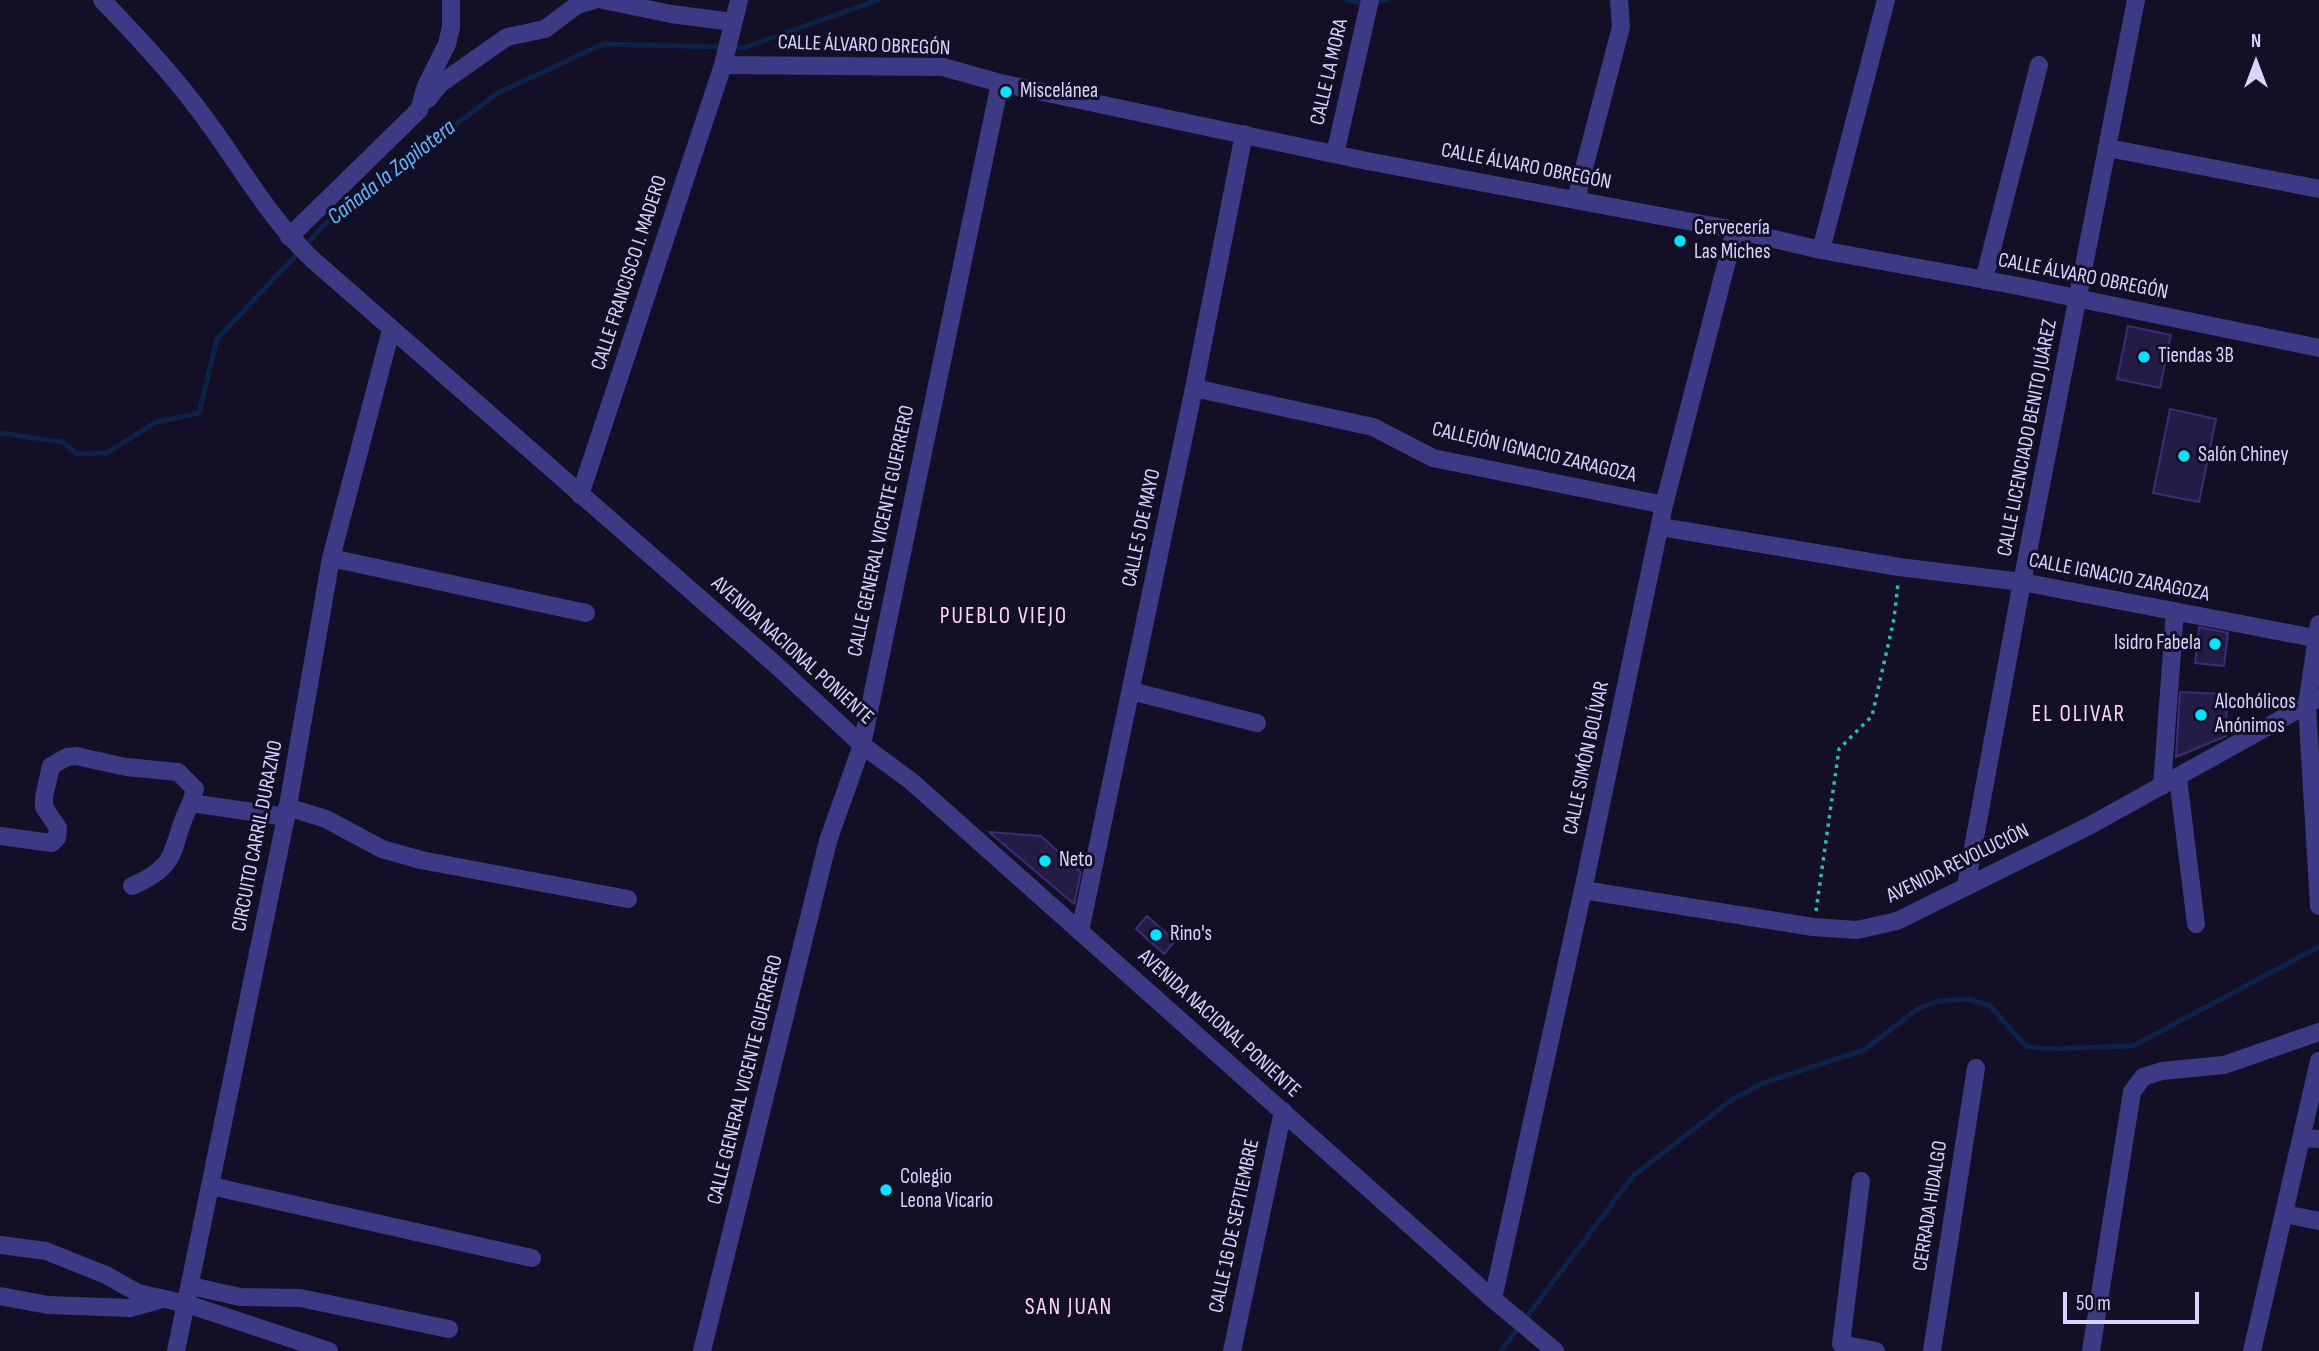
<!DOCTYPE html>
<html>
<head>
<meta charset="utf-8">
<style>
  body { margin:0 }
  #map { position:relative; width:2319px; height:1351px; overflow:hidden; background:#130f26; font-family:"Sofia Sans Condensed",sans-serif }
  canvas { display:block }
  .north { position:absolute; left:2221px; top:28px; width:70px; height:70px; -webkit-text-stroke:5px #130f26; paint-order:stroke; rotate:0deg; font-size:19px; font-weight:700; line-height:28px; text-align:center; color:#d9d4ff }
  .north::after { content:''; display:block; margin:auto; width:24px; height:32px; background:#d9d4ff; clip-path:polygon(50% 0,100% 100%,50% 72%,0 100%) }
  .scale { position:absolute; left:2063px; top:1292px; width:136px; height:32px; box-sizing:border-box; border:4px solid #d9d4ff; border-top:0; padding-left:9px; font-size:21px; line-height:24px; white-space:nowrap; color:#d9d4ff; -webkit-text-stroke:5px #130f26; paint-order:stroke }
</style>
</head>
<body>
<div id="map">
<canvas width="2319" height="1351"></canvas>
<div class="north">N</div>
<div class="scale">50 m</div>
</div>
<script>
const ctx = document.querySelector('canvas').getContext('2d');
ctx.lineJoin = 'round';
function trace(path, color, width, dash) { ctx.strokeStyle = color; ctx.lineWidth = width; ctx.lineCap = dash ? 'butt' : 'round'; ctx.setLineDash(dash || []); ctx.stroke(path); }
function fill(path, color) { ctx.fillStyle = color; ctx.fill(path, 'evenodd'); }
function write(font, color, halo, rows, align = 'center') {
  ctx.font = font + ' "Sofia Sans Condensed",sans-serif'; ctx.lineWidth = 6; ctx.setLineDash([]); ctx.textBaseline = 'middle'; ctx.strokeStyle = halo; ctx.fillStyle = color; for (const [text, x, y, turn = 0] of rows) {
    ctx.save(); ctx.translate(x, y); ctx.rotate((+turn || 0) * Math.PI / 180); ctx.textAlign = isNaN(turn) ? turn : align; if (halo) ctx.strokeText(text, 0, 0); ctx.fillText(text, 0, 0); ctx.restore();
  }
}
const stream = new Path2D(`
  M 1347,0 L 1361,3 L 1387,0
  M 732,47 L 743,48 L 878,0
  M 0,433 L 63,442 L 77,454 L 107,453 L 156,422 L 199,413 L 217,339 L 333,216 L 498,93 L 603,44 L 722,47
  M 1501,1351 L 1633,1176 L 1733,1099 L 1763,1083 L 1864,1050 L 1919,1008 L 1939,1001 L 1967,999 L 1989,1005 L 2026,1046 L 2046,1049 L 2133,1046 L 2319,947`);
const building = new Path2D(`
  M 2128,326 L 2171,335 L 2160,388 L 2117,379 Z
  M 2170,409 L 2216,419 L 2199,502 L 2153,493 Z
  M 2199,627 L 2228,633 L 2224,666 L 2195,663 Z
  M 2180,692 L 2227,694 L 2226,736 L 2176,757 Z
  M 989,832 L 1041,836 L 1081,872 L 1074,904 Z
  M 1147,916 L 1175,941 L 1164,954 L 1136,929 Z`);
const path = new Path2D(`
  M 1816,911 L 1839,749 L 1872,716 L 1894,619 L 1898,583`);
const minor = new Path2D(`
  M 102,0 C 134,33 167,68 195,105 C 235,156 265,214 312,259 L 776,665 L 862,745 L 911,781 L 1493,1299 L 1555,1351
  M 603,0 L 671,14 L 733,22
  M 723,65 L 943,67 L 1000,83 L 1362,160 L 1735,230 L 1821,250 L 2013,285 L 2319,348
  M 428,99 L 440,84 L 507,37 L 545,29 L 577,5 L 594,0
  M 2108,148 L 2319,189
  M 1335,154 L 1370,0
  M 1576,199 L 1621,27 L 1619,0
  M 289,237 L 419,110 L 426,86 L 447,44 L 451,27 L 451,0
  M 1821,250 L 1886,0
  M 1984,280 L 2039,65
  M 1194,388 L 1373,427 L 1433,458 L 1664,505
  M 580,495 L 723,65 L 739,0
  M 1661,527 L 1899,567 L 2022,582 L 2319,639
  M 331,558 L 586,613
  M 2319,624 L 2307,705 L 2319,906
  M 1131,691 L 1257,723
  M 2178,778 L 2196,924
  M 2162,786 L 2175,611
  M 287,807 L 326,819 L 382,849 L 421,860 L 628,899
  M 0,836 L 52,843 L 57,838 L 58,828 L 44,807 L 44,797 L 51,766 L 67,757 L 76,756 L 126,767 L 178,772 L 195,789 L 191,803 L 286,817
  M 132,886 C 185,863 168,845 191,803
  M 1966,886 L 2022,582 L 2136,0
  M 1583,890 L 1813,927 L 1857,930 L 1897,921 L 2089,826 L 2319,698
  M 1080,931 L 1194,388 L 1244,134
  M 2301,1138 L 2319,1139
  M 1861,1181 L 1841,1344 L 1876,1351
  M 211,1186 L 532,1258
  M 2284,1214 L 2319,1221
  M 0,1245 L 46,1251 L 106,1275 L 138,1293 L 187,1304 L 329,1351
  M 191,1286 L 240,1297 L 300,1298 L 449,1329
  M 0,1296 L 48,1305 L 130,1308 L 159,1300
  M 1493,1299 L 1583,890 L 1664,505 L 1735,230
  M 176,1351 L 286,817 L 331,558 L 391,330
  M 702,1351 L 828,841 L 862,745 L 1000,83
  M 1232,1351 L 1283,1111
  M 1932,1351 L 1976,1068
  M 2091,1351 L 2132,1092 L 2143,1077 L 2162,1071 L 2224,1065 L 2319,1032
  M 2252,1351 L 2319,1061`);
const markers = [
  [1006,92,7,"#00e5ff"],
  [1680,241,7,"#00e5ff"],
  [2144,357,7,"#00e5ff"],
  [2184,456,7,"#00e5ff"],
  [2215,644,7,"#00e5ff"],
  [2201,715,7,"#00e5ff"],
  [1045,861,7,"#00e5ff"],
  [1156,935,7,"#00e5ff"],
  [886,1190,7,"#00e5ff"]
];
const streetNames = [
  ["CALLE ÁLVARO OBREGÓN",864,46,2],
  ["CALLE LA MORA",1330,72,-77],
  ["CALLE ÁLVARO OBREGÓN",1526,167,11],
  ["CALLE FRANCISCO I. MADERO",630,273,-72],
  ["CALLE ÁLVARO OBREGÓN",2083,277,11],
  ["CALLE LICENCIADO BENITO JUÁREZ",2028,438,-79],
  ["CALLEJÓN IGNACIO ZARAGOZA",1534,453,13],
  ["CALLE 5 DE MAYO",1142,528,-78],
  ["CALLE GENERAL VICENTE GUERRERO",882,531,-78],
  ["CALLE IGNACIO ZARAGOZA",2119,578,11],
  ["AVENIDA NACIONAL PONIENTE",792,651,42],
  ["CALLE SIMÓN BOLÍVAR",1587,758,-78],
  ["CIRCUITO CARRIL DURAZNO",258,836,-79],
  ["AVENIDA REVOLUCIÓN",1958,864,-26],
  ["AVENIDA NACIONAL PONIENTE",1219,1024,42],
  ["CALLE GENERAL VICENTE GUERRERO",746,1080,-76],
  ["CERRADA HIDALGO",1931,1206,-81],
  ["CALLE 16 DE SEPTIEMBRE",1235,1226,-78]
];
const poiNames = [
  ["Miscelánea",1020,92],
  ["Cervecería",1694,229],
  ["Las Miches",1694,253],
  ["Tiendas 3B",2158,357],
  ["Salón Chiney",2198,456],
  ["Isidro Fabela",2201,644,"right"],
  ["Alcohólicos",2215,703],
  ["Anónimos",2215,727],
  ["Neto",1059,861],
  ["Rino's",1170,935],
  ["Colegio",900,1178],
  ["Leona Vicario",900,1202]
];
const waterNames = [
  ["Cañada la Zopilotera",392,173,-38]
];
const neighbourhoodNames = [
  ["PUEBLO VIEJO",1004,617],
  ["EL OLIVAR",2079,715],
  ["SAN JUAN",1069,1308]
];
trace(stream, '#0c2248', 5);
fill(building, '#241b47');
trace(building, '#3b2d73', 2);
trace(path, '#2fb8b0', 3.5, [3.5, 5]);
trace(minor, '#3d3a85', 18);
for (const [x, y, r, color] of markers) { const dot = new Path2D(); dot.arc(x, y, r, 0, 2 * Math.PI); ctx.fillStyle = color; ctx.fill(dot); trace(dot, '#130f26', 2.5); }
write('21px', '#d9d4ff', '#130f26', streetNames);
write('21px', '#d9d4ff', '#130f26', poiNames, 'left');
write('italic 23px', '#62b6ff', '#130f26', waterNames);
ctx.letterSpacing = '2px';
write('23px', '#ffd6f0', '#130f26', neighbourhoodNames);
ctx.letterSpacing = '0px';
</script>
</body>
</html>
